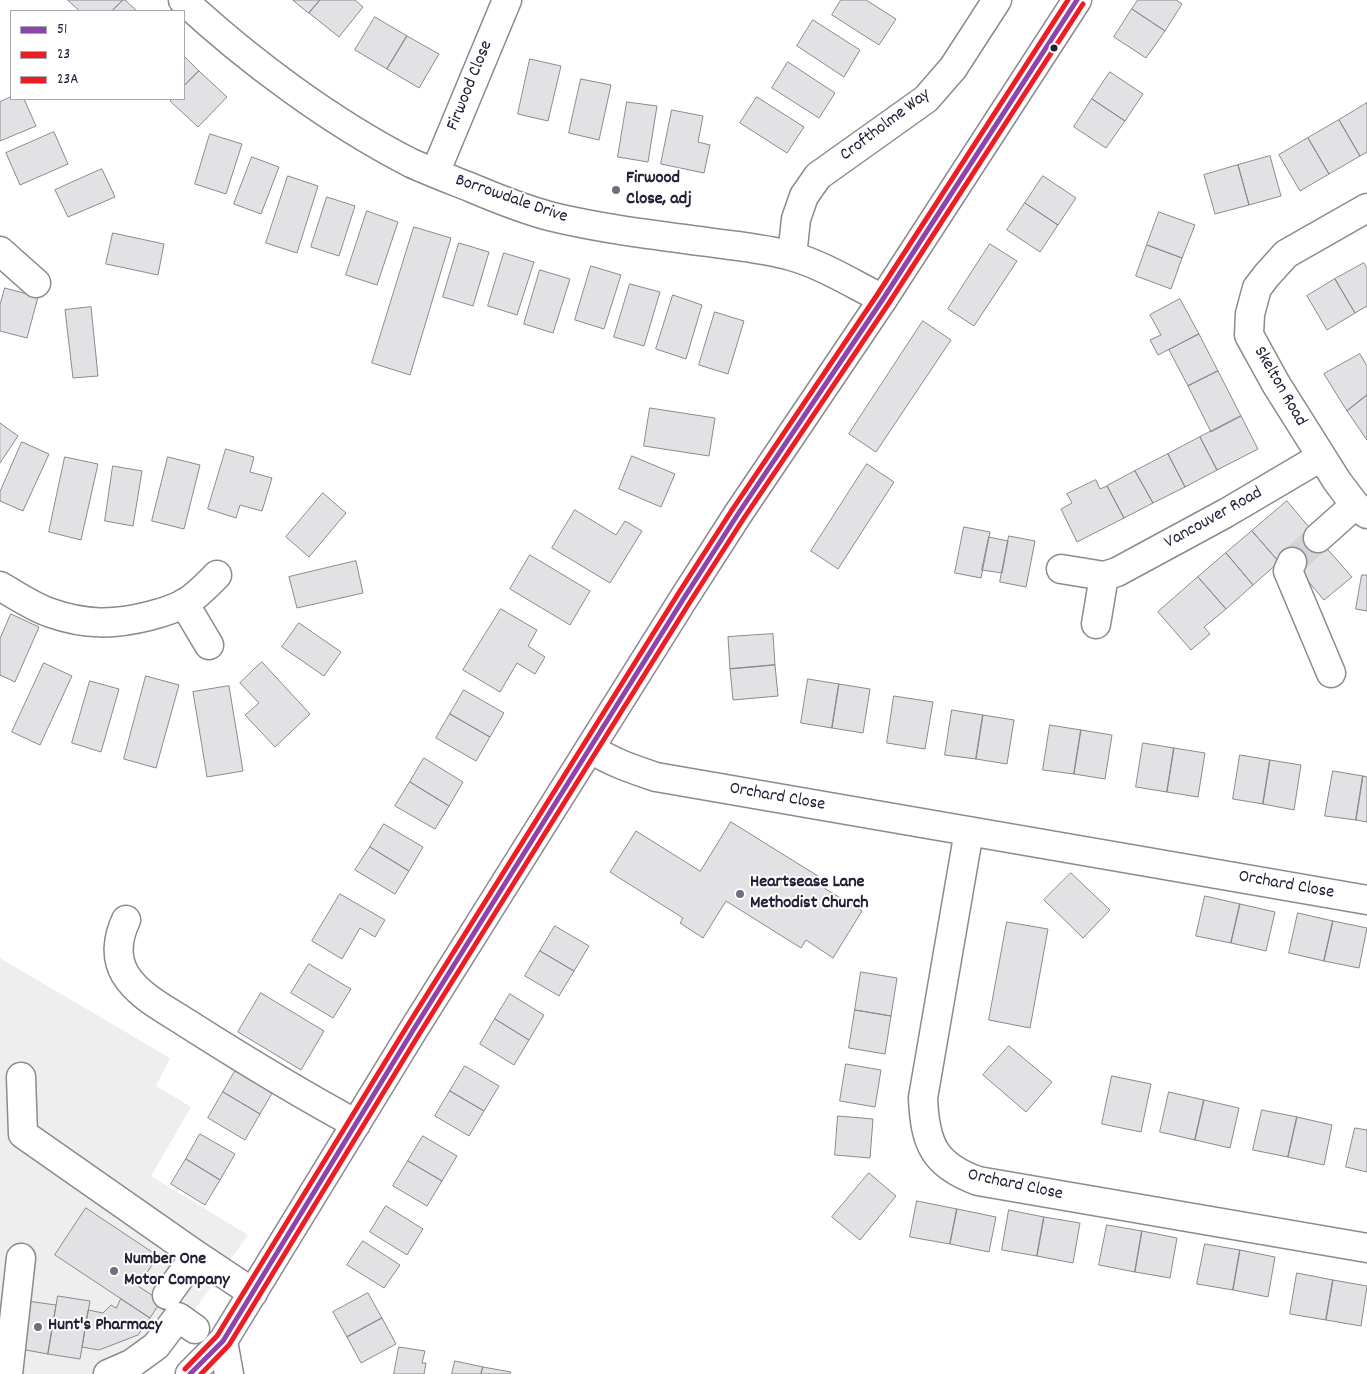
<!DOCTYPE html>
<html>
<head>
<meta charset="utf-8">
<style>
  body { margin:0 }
  #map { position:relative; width:1367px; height:1374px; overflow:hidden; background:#fff; font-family:Dekko,sans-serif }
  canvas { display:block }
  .legend { position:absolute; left:10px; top:10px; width:175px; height:90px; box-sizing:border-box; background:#fff; border:1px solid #a7a7b1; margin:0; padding:6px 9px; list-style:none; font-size:15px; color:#22223b }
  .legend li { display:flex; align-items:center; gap:10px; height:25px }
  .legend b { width:25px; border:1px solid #a7a7b1 }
</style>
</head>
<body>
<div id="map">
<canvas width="1367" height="1374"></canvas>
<ul class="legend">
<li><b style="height:6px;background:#8e44ad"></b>51</li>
<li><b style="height:6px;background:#ee1d23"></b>23</li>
<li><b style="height:6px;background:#ee1d23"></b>23A</li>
</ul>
</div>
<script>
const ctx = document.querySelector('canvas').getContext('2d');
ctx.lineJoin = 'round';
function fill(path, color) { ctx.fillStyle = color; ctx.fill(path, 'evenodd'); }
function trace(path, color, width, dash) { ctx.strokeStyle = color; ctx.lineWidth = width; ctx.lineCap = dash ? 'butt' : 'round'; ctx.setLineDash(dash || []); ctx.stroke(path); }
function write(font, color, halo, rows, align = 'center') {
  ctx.font = font + ' Dekko,sans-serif'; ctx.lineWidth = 4; ctx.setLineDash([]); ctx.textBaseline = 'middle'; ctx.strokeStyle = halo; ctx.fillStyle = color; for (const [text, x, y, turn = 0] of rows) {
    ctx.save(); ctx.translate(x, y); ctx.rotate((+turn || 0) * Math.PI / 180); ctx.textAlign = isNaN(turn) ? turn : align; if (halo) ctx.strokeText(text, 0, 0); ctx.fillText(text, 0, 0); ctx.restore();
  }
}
const built = new Path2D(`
  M 0,958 L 170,1058 L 156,1086 L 191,1107 L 151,1176 L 248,1235 L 153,1368 L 142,1374 L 0,1374 Z`);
const building = new Path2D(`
  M 68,0 L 123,0 L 112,11 L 80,11 Z
  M 123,0 L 125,0 L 137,11 L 112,11 Z
  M 293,0 L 320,0 L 309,13 Z
  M 320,0 L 355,0 L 363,7 L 339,37 L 309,13 Z
  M 841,0 L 866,0 L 896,19 L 879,45 L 832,15 Z
  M 1138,0 L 1176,0 L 1182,4 L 1165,31 L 1132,9 Z
  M 1132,9 L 1165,31 L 1146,58 L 1114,37 Z
  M 375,17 L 407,36 L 387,69 L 355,50 Z
  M 813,20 L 860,50 L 844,77 L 797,46 Z
  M 407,36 L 439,54 L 419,88 L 387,69 Z
  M 184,56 L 199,71 L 184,86 Z
  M 530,59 L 561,66 L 548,121 L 518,114 Z
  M 788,62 L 835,93 L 819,118 L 772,88 Z
  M 199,71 L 227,97 L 198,127 L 170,101 L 172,99 L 184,99 L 184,86 Z
  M 1110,72 L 1143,94 L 1125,121 L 1092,99 Z
  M 581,79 L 611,85 L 599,140 L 569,133 Z
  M 11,97 L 11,99 L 24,99 L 36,126 L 0,141 L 0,102 Z
  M 757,97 L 804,127 L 787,153 L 740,123 Z
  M 1092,99 L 1125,121 L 1106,148 L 1074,127 Z
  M 627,102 L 657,106 L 648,162 L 618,157 Z
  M 1367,103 L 1367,152 L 1360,156 L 1339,120 Z
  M 672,110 L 703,116 L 698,142 L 710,145 L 704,173 L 661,164 Z
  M 1339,120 L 1360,156 L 1329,174 L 1308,138 Z
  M 54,132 L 68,164 L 20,185 L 6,153 Z
  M 210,134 L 242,144 L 226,194 L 195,184 Z
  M 1308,138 L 1329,174 L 1300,191 L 1279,155 Z
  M 1270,156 L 1281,196 L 1249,205 L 1238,165 Z
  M 252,157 L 279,167 L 261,214 L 234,204 Z
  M 1238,165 L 1249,205 L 1215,214 L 1204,175 Z
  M 102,169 L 115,197 L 68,217 L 55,190 Z
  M 288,176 L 318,186 L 297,253 L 266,243 Z
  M 1043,176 L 1076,198 L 1058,225 L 1025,203 Z
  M 327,197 L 355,206 L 339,256 L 311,247 Z
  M 1025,203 L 1058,225 L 1040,252 L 1007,230 Z
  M 367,211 L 398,222 L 377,285 L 346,275 Z
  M 1159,212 L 1195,225 L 1182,258 L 1147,245 Z
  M 414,227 L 451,238 L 410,375 L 372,363 Z
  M 113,233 L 164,244 L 158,275 L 106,264 Z
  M 459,243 L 489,252 L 473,306 L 443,297 Z
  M 990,244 L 1017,261 L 974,326 L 948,309 Z
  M 1147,245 L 1182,258 L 1171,289 L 1136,276 Z
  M 504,253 L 534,262 L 517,315 L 488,306 Z
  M 1364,263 L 1367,268 L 1367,306 L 1355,313 L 1335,279 Z
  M 591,266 L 621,275 L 604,329 L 575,320 Z
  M 540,270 L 570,279 L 553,333 L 524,324 Z
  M 1335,279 L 1355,313 L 1327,330 L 1307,296 Z
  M 630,284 L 660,292 L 644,346 L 614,337 Z
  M 5,288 L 38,297 L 27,338 L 0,331 L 0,305 Z
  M 673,295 L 702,305 L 686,359 L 656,349 Z
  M 1180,299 L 1199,334 L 1158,355 L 1150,340 L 1161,335 L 1150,315 Z
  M 91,307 L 98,376 L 73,378 L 65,310 Z
  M 715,312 L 744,321 L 728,374 L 699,365 Z
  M 923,321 L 951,340 L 876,452 L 849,434 Z
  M 1199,334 L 1218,371 L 1188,386 L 1169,350 Z
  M 1360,354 L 1367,366 L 1367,395 L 1347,411 L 1324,374 Z
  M 1218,371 L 1241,416 L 1211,432 L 1188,386 Z
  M 1367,395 L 1367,440 L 1347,411 Z
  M 650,408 L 715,418 L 709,456 L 644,446 Z
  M 1241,416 L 1258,449 L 1217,470 L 1200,437 Z
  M 0,423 L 18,436 L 0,463 Z
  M 1200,437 L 1217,470 L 1185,487 L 1168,454 Z
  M 22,442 L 49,454 L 23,511 L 0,501 L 0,492 Z
  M 226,449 L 254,457 L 250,472 L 272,478 L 262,511 L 240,505 L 236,518 L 208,509 Z
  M 1168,454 L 1185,487 L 1153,503 L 1135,471 Z
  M 632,456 L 675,474 L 661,507 L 619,489 Z
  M 65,457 L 98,464 L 81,540 L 49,532 Z
  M 168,457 L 200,465 L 184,529 L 152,521 Z
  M 867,464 L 894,482 L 838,569 L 811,551 Z
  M 113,466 L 142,471 L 133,526 L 105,521 Z
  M 1135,471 L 1153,503 L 1124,518 L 1107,486 Z
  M 1096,480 L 1100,489 L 1107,486 L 1124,518 L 1077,542 L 1061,509 L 1072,503 L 1067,494 Z
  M 323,493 L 346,513 L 309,557 L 286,537 Z
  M 1287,501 L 1314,533 L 1279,562 L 1252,531 Z
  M 575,510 L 616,535 L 625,521 L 642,531 L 610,583 L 552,548 Z
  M 964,527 L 990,532 L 981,578 L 955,573 Z
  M 1252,531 L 1279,562 L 1253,585 L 1226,553 Z
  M 1314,533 L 1322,543 L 1295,566 L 1287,556 Z
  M 1009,536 L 1035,541 L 1026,587 L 1000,582 Z
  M 989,537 L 1008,541 L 1002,573 L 982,570 Z
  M 1322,543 L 1352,577 L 1324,600 L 1295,566 Z
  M 1226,553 L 1253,585 L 1226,609 L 1198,577 Z
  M 530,555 L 590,591 L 570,625 L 510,589 Z
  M 356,561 L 363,593 L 297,608 L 289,577 Z
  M 1362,575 L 1367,575 L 1367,611 L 1356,609 Z
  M 1198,577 L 1226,609 L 1204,627 L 1210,634 L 1191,650 L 1158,612 Z
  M 501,609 L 537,630 L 528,646 L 545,657 L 535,674 L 517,663 L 500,692 L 463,670 Z
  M 11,614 L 39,627 L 15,682 L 0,675 L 0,639 Z
  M 299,623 L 341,652 L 324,676 L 282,647 Z
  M 773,634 L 775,665 L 730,669 L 728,637 Z
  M 262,662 L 310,714 L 275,747 L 245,715 L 259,703 L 240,683 Z
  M 44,663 L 72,676 L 40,745 L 12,732 Z
  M 775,665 L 778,696 L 733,700 L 730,669 Z
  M 146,676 L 179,685 L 156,768 L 124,759 Z
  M 808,679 L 839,684 L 832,728 L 801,723 Z
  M 90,681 L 119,689 L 101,752 L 72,743 Z
  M 839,684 L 870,689 L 863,733 L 832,728 Z
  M 229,686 L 243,771 L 207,777 L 193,692 Z
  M 464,690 L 504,713 L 490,737 L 450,714 Z
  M 894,696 L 933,702 L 925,749 L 887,743 Z
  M 952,710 L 983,715 L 976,759 L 945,755 Z
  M 450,714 L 490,737 L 476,761 L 436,738 Z
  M 983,715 L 1014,720 L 1007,764 L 976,759 Z
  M 1050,725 L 1081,730 L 1074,774 L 1043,770 Z
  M 1081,730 L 1112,735 L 1105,779 L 1074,774 Z
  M 1143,743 L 1174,748 L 1167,792 L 1136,787 Z
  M 1174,748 L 1205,753 L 1198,797 L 1167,792 Z
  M 1240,755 L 1270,760 L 1263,804 L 1233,799 Z
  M 424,758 L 463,782 L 449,806 L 410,782 Z
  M 1270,760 L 1301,765 L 1294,810 L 1263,804 Z
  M 1333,771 L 1363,776 L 1356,820 L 1325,816 Z
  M 1363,776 L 1367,777 L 1367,822 L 1356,820 Z
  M 410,782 L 449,806 L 435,829 L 395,806 Z
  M 731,822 L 826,881 L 824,888 L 862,911 L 833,958 L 806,940 L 801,948 L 726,901 L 703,938 L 680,923 L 683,918 L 610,872 L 636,831 L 700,871 Z
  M 384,824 L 423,847 L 409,871 L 370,847 Z
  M 370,847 L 409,871 L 395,894 L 355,870 Z
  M 1071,873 L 1110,910 L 1083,938 L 1044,900 Z
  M 340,894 L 385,920 L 375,937 L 360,928 L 342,959 L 312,941 Z
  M 1205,896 L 1240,904 L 1231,943 L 1196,936 Z
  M 1240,904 L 1275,912 L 1266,951 L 1231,943 Z
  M 1298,913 L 1333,921 L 1324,961 L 1289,953 Z
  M 1333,921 L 1367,928 L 1359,968 L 1324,961 Z
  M 1007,922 L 1048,929 L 1030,1028 L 989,1020 Z
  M 555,926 L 589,946 L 574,971 L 540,951 Z
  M 540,951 L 574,971 L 559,996 L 525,976 Z
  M 309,964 L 351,989 L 333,1018 L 291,993 Z
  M 861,972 L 897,978 L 891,1016 L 855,1010 Z
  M 261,993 L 324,1031 L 301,1070 L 238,1032 Z
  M 510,994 L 544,1015 L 529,1040 L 495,1019 Z
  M 855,1010 L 891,1016 L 885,1054 L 849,1048 Z
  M 495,1019 L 529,1040 L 514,1065 L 480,1044 Z
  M 1009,1046 L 1052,1082 L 1026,1112 L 983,1075 Z
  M 846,1064 L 881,1070 L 875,1107 L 840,1101 Z
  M 238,1066 L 275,1088 L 260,1114 L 223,1092 Z
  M 465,1066 L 499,1086 L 484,1111 L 450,1091 Z
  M 1112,1076 L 1151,1084 L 1141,1132 L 1102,1124 Z
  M 450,1091 L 484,1111 L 469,1136 L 435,1116 Z
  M 223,1092 L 260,1114 L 245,1140 L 208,1118 Z
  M 1169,1092 L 1204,1100 L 1195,1140 L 1160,1132 Z
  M 1204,1100 L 1239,1108 L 1230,1148 L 1195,1140 Z
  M 1262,1110 L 1297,1117 L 1288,1157 L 1253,1150 Z
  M 838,1116 L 873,1119 L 870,1158 L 835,1155 Z
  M 1297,1117 L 1332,1125 L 1324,1165 L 1288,1157 Z
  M 1355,1128 L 1367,1130 L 1367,1172 L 1346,1167 Z
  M 200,1134 L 235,1154 L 220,1180 L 186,1159 Z
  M 423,1136 L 457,1156 L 442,1181 L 408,1161 Z
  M 186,1159 L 220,1180 L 205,1205 L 171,1184 Z
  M 408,1161 L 442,1181 L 427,1206 L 393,1186 Z
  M 869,1173 L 896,1196 L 860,1240 L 832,1217 Z
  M 917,1201 L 957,1209 L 950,1244 L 910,1237 Z
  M 386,1206 L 423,1229 L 407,1255 L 370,1232 Z
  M 86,1208 L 158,1256 L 138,1286 L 161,1301 L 150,1318 L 55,1255 Z
  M 957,1209 L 996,1217 L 989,1252 L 950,1244 Z
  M 1009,1210 L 1044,1217 L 1037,1256 L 1002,1250 Z
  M 1044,1217 L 1080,1223 L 1073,1263 L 1037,1256 Z
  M 1107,1225 L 1142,1231 L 1135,1272 L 1099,1265 Z
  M 1142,1231 L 1177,1238 L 1170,1278 L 1135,1272 Z
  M 363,1241 L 400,1265 L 384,1288 L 347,1265 Z
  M 1205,1244 L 1240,1250 L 1233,1290 L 1197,1284 Z
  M 1240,1250 L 1275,1257 L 1268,1297 L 1233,1290 Z
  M 1297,1273 L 1333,1280 L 1326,1320 L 1290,1314 Z
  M 1333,1280 L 1367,1286 L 1361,1326 L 1326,1320 Z
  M 368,1293 L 382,1318 L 347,1337 L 333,1312 Z
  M 58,1296 L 90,1301 L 80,1359 L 48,1354 Z
  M 121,1299 L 150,1318 L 138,1335 L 99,1350 L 82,1347 L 88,1310 L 103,1313 L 111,1305 L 116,1308 Z
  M 27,1301 L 56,1305 L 48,1354 L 20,1349 Z
  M 382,1318 L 396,1344 L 361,1363 L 347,1337 Z
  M 399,1347 L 425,1351 L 422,1363 L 426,1363 L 424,1374 L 394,1374 Z
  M 455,1361 L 483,1367 L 481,1374 L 452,1374 Z
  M 483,1367 L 511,1372 L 510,1374 L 481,1374 Z`);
const minorTunnel = new Path2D(`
  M 1292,562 L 1318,538`);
const minor = new Path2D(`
  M 183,0 C 249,61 331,122 411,163 C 431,172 452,180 472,188 C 498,199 525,210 553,217 C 603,229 655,235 707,242 C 735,246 764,248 791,256 C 823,265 853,284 883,299
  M 435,173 L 507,0
  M 1367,208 L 1286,254 L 1267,275 L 1257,288 L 1250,314 L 1249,335 L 1276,384 L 1337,481 L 1355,505 L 1367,514
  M 0,251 L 36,283
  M 792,256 L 796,219 L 804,196 L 818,176 L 926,99 L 953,68 L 997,0
  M 1318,538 L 1355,505
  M 1292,562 L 1288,571 L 1331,673
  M 1061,569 L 1104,576 L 1117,572 L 1226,513 L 1321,457
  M 0,586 C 16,595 33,607 51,613 C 85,625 114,625 149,616 C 161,613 174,609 185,603 C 197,596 207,585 217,575
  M 184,603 L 209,645
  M 1096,624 L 1104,576
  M 590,748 C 611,762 632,769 656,777 L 1367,900
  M 969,831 L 923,1098 C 925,1144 934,1165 978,1181 L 1367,1248
  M 126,920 C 118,937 115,957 125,974 C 139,997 167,1010 188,1024 C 243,1059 299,1093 356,1124
  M 21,1077 L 23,1134 L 196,1255
  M 167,1295 L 196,1255 L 253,1293
  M 8,1374 L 21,1258
  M 108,1374 L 131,1364 L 156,1346 L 178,1317 L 195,1329`);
const highway = new Path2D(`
  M 223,1341 L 229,1374
  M 190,1374 L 223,1341 L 412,1032 L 684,598 L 738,514 L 883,299 L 1077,0`);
const bus1 = new Path2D(`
  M 190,1374 L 223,1341 L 412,1032 L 684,598 L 738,514 L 883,299 L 1077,0`);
const bus2 = new Path2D(`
  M 201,1374 L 229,1345 L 418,1036 L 690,602 L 744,518 L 889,303 L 1083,4`);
const bus3 = new Path2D(`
  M 185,1369 L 217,1336 L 406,1028 L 678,594 L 732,510 L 877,295 L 1068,0`);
const markers = [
  [1054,48,4.5,"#22223b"],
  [616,190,5,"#6f6f80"],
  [740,894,5,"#6f6f80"],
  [114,1271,5,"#6f6f80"],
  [38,1327,5,"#6f6f80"]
];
const streetNames = [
  ["Firwood Close",471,86,-68],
  ["Croftholme Way",886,126,-37],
  ["Borrowdale Drive",511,200,19],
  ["Skelton Road",1279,387,60],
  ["Vancouver Road",1214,519,-29],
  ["Orchard Close",777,798,10],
  ["Orchard Close",1286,886,10],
  ["Orchard Close",1015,1186,12]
];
const poiNames = [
  ["Firwood",626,180],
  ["Close, adj",626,201],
  ["Heartsease Lane",750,884],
  ["Methodist Church",750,905],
  ["Number One",124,1261],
  ["Motor Company",124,1282],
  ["Hunt's Pharmacy",48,1327]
];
fill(built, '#eeeeef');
fill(building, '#e2e2e4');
trace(building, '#8a8a8f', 1);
trace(minorTunnel, '#d3d3d8', 28, [28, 14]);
trace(minor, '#8a8a8f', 31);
trace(highway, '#8a8a8f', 31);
trace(minor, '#fff', 28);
trace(highway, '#fff', 28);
trace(bus1, '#8e44ad', 5);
trace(bus2, '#ee1d23', 5);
trace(bus3, '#ee1d23', 5);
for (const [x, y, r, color] of markers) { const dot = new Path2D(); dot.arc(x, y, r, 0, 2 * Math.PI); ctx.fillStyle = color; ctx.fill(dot); trace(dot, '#fff', 2); }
write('18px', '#22223b', '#fff', streetNames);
write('bold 18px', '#22223b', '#fff', poiNames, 'left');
</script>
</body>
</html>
